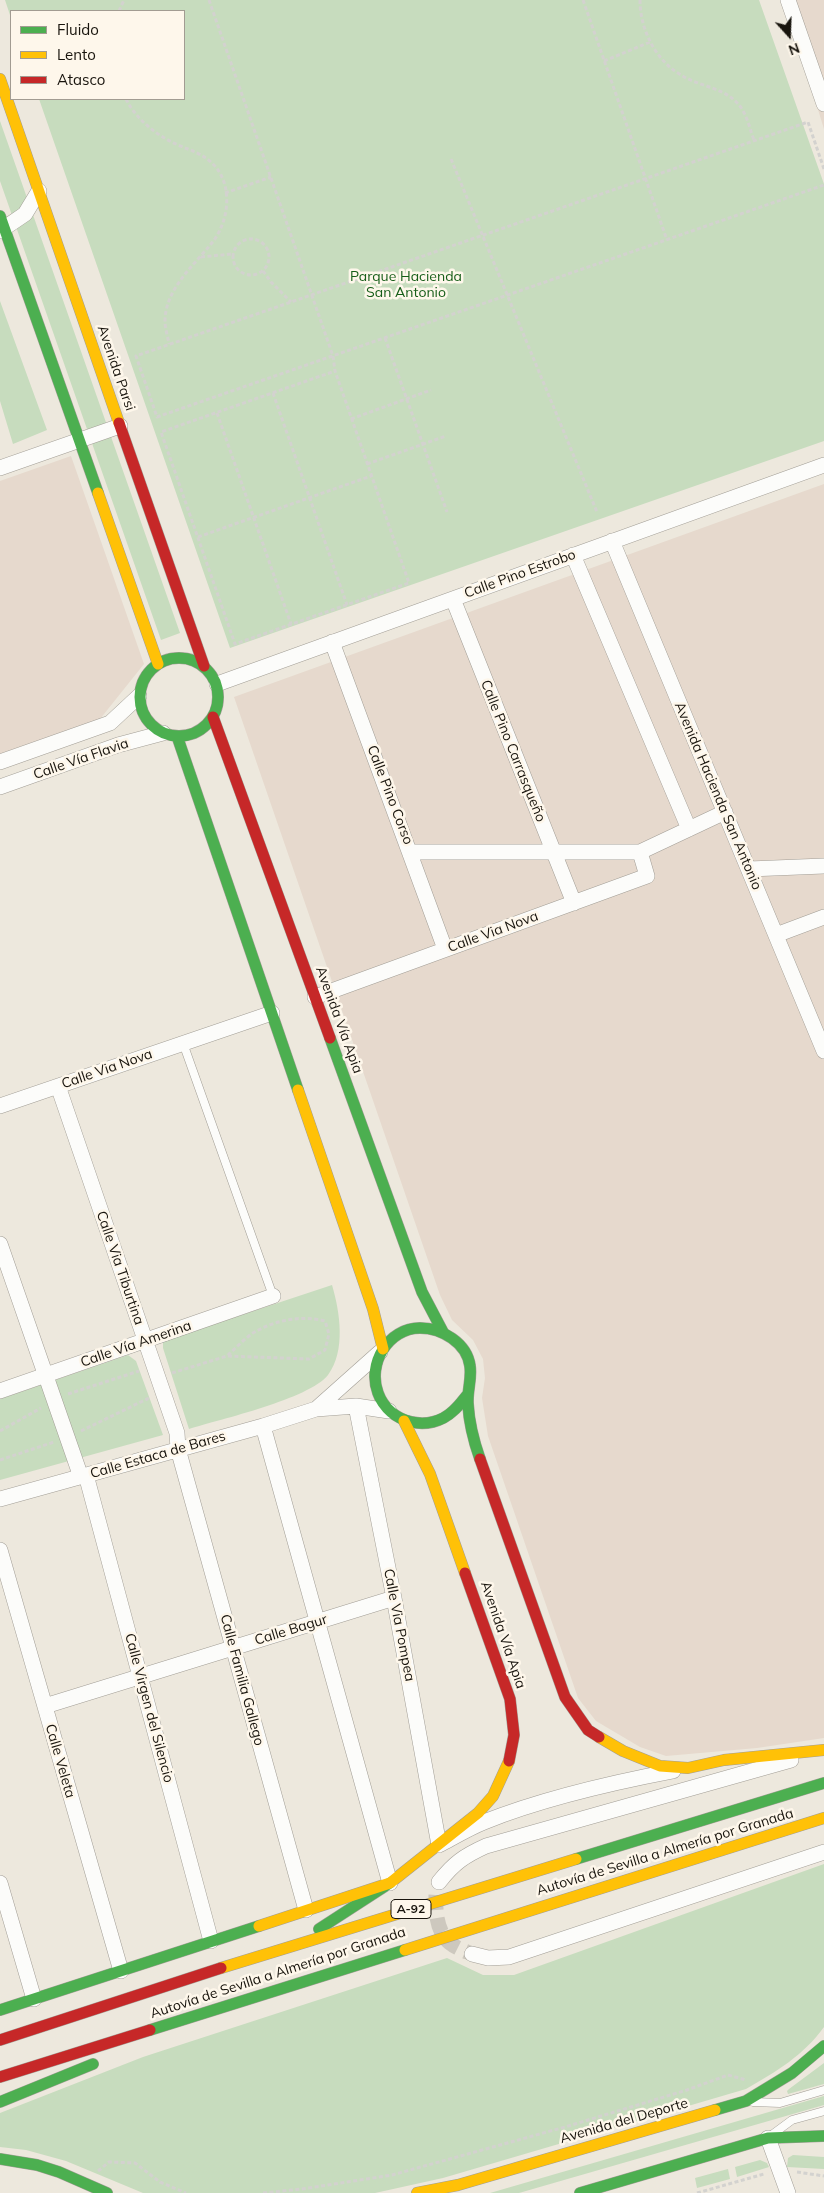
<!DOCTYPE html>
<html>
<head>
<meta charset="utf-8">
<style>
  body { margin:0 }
  #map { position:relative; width:824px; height:2193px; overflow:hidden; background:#ede8dd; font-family:Mulish,sans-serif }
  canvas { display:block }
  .legend { position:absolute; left:10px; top:10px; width:175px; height:90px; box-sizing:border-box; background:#fef7eb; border:1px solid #a29c92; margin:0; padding:6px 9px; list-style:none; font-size:15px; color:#18140d }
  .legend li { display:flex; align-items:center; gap:10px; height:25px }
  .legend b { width:25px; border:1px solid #a29c92 }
  .north { position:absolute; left:764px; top:10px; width:50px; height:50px; -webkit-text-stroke:4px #fef7eb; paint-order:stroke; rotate:160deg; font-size:14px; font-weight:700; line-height:20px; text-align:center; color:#18140d }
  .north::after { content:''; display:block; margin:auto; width:18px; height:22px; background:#18140d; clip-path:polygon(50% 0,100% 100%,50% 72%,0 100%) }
</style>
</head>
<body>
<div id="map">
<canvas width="824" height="2193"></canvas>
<ul class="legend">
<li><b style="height:6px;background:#4caf50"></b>Fluido</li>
<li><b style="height:6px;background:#ffc107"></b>Lento</li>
<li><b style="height:6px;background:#c62828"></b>Atasco</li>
</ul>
<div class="north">N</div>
</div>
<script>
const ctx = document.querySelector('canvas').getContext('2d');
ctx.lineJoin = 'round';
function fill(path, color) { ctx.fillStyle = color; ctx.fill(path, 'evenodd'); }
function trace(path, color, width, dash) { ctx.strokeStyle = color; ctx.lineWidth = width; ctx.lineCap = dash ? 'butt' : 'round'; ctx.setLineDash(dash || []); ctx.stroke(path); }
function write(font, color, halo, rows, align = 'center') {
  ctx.font = font + ' Mulish,sans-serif'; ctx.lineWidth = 5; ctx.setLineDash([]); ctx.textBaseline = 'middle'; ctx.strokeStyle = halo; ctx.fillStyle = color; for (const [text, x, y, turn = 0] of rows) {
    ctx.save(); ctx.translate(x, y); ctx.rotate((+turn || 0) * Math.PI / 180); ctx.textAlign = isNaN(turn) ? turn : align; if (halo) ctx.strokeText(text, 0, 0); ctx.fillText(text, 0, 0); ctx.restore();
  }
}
const industrial = new Path2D(`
  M 784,0 L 824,0 L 824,129 Z
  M 71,456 L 144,664 L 100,719 L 0,754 L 0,481 Z
  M 824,484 L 824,1738 L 757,1748 L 666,1756 L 640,1747 L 596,1721 L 578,1698 L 488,1436 L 482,1398 L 485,1378 L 483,1359 L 473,1340 L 452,1320 L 440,1295 L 234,697 Z`);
const green = new Path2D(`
  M 5,0 L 759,0 L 824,184 L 824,441 L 230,648 L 39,99 L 184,99 L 184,11 L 11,11 L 11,18 Z
  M 0,121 L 180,633 L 161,640 L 0,181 Z
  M 0,301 L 47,430 L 13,444 L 0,401 Z
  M 332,1285 C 340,1312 346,1351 328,1375 C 309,1399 221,1419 189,1429 L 163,1348 L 163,1341 Z
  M 128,1355 L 136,1361 L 163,1435 L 0,1480 L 0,1399 Z
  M 824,1864 L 824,2027 C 804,2055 776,2072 746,2089 L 443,2178 L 375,2193 L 143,2193 L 66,2161 L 26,2150 L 0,2147 L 0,2113 L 143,2057 L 447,1958 L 483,1975 L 514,1975 Z
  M 824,2063 L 824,2084 L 788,2094 L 787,2091 L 789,2089 Z
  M 824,2096 L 824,2105 L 519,2193 L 490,2193 Z
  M 793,2155 L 824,2157 L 824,2169 L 787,2167 L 788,2158 Z
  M 760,2160 L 767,2163 L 769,2167 L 737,2177 L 735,2167 Z
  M 728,2169 L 730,2179 L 697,2188 L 695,2178 Z`);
const streetTunnel = new Path2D(`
  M 436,1895 C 435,1911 437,1933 450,1943 C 456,1948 465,1951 472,1954`);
const path = new Path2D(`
  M 209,0 L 333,356 L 335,371 L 409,583 L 235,644 L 161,432 L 335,371
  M 583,0 L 667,240
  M 640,0 C 640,29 655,60 681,75 C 700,87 724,87 739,105 C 747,114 750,130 754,140
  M 119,11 L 124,0
  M 604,61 L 650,42
  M 126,99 C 136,119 156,135 176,144 C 189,150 202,153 213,164 C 234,185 229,223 211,244 C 193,266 165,290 165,321 C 165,329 168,337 169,344
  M 451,159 L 597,512
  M 824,169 L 808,122 L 136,356 L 157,417 L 824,185
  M 225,193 L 271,177
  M233 257a18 18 0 1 1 36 0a18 18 0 1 1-36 0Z
  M 201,257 L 232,254
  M 263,271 L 271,282 L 291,302
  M 385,338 L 447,512
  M 273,393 L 347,605
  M 217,413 L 291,624
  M 351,419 L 431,390
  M 367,464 L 446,436
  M 198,537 L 371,476
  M 172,1373 L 227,1356 L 309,1359 L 325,1350 L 329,1334 L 325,1321 C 300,1315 275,1320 253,1333 C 244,1339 235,1349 227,1356
  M 68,1394 L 139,1371
  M 0,1431 L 41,1408
  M 81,1431 L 149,1398
  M 0,1460 L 54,1442
  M 98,2171 L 109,2162 L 135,2163 L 160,2182 L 186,2193
  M 797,2172 L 824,2176
  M 263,2193 L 302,2189 L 392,2175 L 565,2127 L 687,2090 L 728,2075 L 746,2080
  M 697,2193 L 764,2174`);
const lane = new Path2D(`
  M 183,1043 L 273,1296
  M 753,2102 L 780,2103 L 824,2090
  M 773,2134 L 792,2120 L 824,2111`);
const street = new Path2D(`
  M 788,0 L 824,104
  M 0,231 L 25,214 L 39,191
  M 0,468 L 120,426
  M 612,541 L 824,1051
  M 573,555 L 689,829
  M 453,599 L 574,903
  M 332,642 L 445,949
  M 217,684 L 824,465
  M 0,762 L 110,723 L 139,696
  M 0,787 L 118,745 L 163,733
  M 411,852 L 640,852 L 725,812
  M 749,869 L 824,866
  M 776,935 L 824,917
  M 315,997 L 647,876 L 640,852
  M 58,1086 L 177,1433 L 178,1449 L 306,1910
  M 0,1106 L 272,1013
  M 0,1244 L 81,1477
  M 0,1391 L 273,1296
  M 356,1406 L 394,1598 L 439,1845 C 454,1837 469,1828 484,1822 C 544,1798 610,1783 673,1771
  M 316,1409 L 380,1352
  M 263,1426 L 390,1883
  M 86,1475 L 211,1941
  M 0,1499 L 263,1426 L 316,1409 L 356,1406 L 389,1411
  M 0,1550 L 121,1971
  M 45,1706 L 394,1598
  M 439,1882 C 454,1863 464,1856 486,1846 L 791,1760
  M 0,1883 L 34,1999
  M 472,1954 L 488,1958 L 509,1957 L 824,1852
  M 768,2138 L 788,2193`);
const fast = new Path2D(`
  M 0,216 L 98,493
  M140 697a39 39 0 1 1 78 0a39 39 0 1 1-78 0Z
  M 177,736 L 298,1090
  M 330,1038 L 422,1292 L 443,1332
  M 468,1394 C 463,1400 459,1406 453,1411 C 430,1433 389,1424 378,1393 C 367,1364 388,1328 420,1328 C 442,1328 467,1343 470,1366 C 472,1379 467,1391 468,1404 C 469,1422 474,1442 480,1459
  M 576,1859 L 824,1783
  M 319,1929 L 390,1883
  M 0,2010 L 259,1926
  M 150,2030 L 405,1950
  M 0,2102 L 93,2064
  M 715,2110 L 746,2101 L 792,2073 L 824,2046
  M 0,2159 L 37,2165 L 59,2172 L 107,2193
  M 580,2193 L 768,2138 L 824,2136`);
const slow = new Path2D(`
  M 0,79 L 119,423
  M 98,493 L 158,664
  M 298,1090 L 373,1309 L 383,1349
  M 404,1421 L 430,1474 L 465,1573
  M 599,1737 L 623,1751 L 660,1766 L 688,1768 L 724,1760 L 824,1750
  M 259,1926 L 390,1883 L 478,1813 L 493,1796 L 509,1761
  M 405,1950 L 824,1818
  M 221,1968 L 576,1859
  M 417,2193 L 458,2185 L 715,2110`);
const jam = new Path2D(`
  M 119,423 L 204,666
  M 213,717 L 330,1038
  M 480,1459 L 565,1697 L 588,1730 L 599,1737
  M 465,1573 L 510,1699 L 514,1735 L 509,1761
  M 0,2040 L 221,1968
  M 0,2077 L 150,2030`);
const shields = [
  [411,1909,40]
];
const shieldNames = [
  ["A-92",411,1909]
];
const parkNames = [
  ["Parque Hacienda",406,277],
  ["San Antonio",406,293]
];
const streetNames = [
  ["Avenida Parsi",116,368,71],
  ["Calle Pino Estrobo",520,574,-20],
  ["Calle Pino Carrasqueño",513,751,68],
  ["Calle Vía Flavia",81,759,-19],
  ["Calle Pino Corso",390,795,69],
  ["Avenida Hacienda San Antonio",718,796,67],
  ["Calle Via Nova",493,932,-20],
  ["Avenida Vía Apia",339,1020,70],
  ["Calle Via Nova",107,1069,-19],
  ["Calle Via Tiburtina",120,1268,71],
  ["Calle Vía Amerina",136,1344,-19],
  ["Calle Estaca de Bares",158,1455,-16],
  ["Calle Via Pompea",399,1625,79],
  ["Calle Bagur",291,1630,-17],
  ["Avenida Vía Apia",503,1635,71],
  ["Calle Familia Gallego",242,1680,75],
  ["Calle Virgen del Silencio",149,1708,75],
  ["Calle Veleta",60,1761,74],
  ["Autovía de Sevilla a Almería por Granada",665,1852,-17],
  ["Autovía de Sevilla a Almería por Granada",278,1973,-18],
  ["Avenida del Deporte",624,2121,-16]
];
fill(industrial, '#e6d9cd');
fill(green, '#c7dcbe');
trace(streetTunnel, '#cdc8be', 15, [15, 8]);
trace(lane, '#a29e96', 9);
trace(street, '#a29e96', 16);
trace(fast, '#a29e96', 12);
trace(slow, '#a29e96', 12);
trace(jam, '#a29e96', 12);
trace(path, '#d3d2cf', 3, [4, 2.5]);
trace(lane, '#fcfcfa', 8);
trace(street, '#fcfcfa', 15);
trace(fast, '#4caf50', 11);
trace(slow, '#ffc107', 11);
trace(jam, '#c62828', 11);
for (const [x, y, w] of shields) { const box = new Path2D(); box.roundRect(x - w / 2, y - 9.5, w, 19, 4); ctx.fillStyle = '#fef7eb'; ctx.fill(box); trace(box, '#18140d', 1); }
write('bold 12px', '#18140d', null, shieldNames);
write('14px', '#165d18', '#fef7eb', parkNames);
write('14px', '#18140d', '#fef7eb', streetNames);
</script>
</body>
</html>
